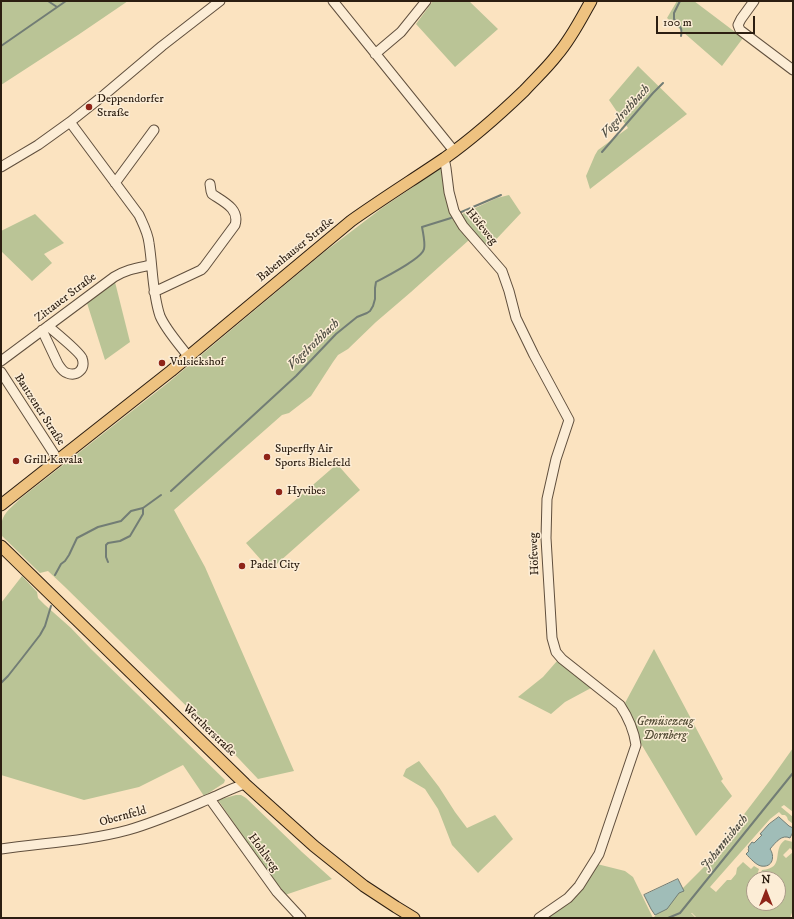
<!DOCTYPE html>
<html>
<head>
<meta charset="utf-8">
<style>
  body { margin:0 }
  #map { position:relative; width:794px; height:919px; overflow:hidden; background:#fbe3c0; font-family:"IM FELL DW Pica",serif }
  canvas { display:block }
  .frame { position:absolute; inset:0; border:2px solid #2c1e11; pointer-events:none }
  .north { position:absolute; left:746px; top:871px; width:40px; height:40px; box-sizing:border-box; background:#fcedd6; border:1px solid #a99a87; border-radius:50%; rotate:0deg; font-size:11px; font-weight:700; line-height:16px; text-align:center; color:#2c1e11 }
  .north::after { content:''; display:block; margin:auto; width:14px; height:18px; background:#8f2418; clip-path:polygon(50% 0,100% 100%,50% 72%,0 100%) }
  .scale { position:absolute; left:656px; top:16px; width:99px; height:18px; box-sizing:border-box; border:2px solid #2c1e11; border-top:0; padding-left:5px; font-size:12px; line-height:14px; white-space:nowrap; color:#2c1e11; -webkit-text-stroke:3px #fcedd6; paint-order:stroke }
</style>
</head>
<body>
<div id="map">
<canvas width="794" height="919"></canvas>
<div class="frame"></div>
<div class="north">N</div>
<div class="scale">100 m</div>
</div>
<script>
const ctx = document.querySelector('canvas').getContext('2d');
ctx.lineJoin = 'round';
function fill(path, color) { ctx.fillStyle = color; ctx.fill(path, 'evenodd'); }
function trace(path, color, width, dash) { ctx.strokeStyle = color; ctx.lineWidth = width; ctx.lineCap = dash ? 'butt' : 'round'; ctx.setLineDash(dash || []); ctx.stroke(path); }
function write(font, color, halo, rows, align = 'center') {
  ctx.font = font + ' "IM FELL DW Pica",serif'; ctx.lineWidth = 3; ctx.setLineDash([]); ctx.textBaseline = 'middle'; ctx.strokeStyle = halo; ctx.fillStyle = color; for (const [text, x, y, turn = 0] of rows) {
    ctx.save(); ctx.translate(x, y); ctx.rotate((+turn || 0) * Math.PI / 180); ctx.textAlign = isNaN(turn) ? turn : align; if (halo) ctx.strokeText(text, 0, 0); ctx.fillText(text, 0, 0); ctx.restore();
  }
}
const green = new Path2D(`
  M 1,1 L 128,1 L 78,35 L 1,85 Z
  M 433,1 L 469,1 L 498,29 L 455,67 L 416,24 Z
  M 677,1 L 694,1 L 743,38 L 722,66 L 667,18 Z
  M 638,66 L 687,114 L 590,189 L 586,176 L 595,155 L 598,150 L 628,128 L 609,100 Z
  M 441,168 L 444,171 L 447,196 L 453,219 L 469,240 L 411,292 L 376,322 L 348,349 L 338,355 L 333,362 L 311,396 L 289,413 L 282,415 L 174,510 L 205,567 L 294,771 L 258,779 L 223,742 L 65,587 L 48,571 L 40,573 L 1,535 C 0,514 7,512 21,498 L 169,382 L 323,253 L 382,208 Z
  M 509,195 L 521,213 L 488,248 C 480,239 463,226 462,214 L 497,198 Z
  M 35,214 L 64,243 L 44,254 L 52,263 L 32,281 L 1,251 L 1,231 Z
  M 115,282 L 130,342 L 105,360 L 87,303 Z
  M 337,464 L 360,490 L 270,570 L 246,543 Z
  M 22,576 L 37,592 L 38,598 L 45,605 L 71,628 L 91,649 L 225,780 L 224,783 L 204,796 L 183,765 L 139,787 L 84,800 L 1,775 L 1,603 Z
  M 654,649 L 723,779 L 721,781 L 732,796 L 696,836 L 640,742 L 625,703 Z
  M 557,661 L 591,688 L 565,702 L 551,714 L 518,697 L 543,677 Z
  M 793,748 L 793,812 L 784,805 L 781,807 L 793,817 L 793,824 L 788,820 L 787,817 L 785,815 L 782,815 L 779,812 L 770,819 L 710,887 L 716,892 L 727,880 L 731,880 L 736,874 L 737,868 L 743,862 L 751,869 L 754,866 L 759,869 L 757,875 L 760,876 L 762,870 C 786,868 771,850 785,840 L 793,842 L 793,851 L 790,848 L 783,855 L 786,858 L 793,852 L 793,910 L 790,918 L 697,918 L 692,913 L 691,913 L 696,918 L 544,918 L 597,864 L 625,871 L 633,877 L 653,918 L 717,854 L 732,830 L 771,779 ZM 754,879 L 778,879 L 778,903 L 754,903 Z
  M 419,761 L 439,787 L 455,812 L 467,828 L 495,815 L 513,839 L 478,873 L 452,845 L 438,809 L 425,789 L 403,776 L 406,769 Z
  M 236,795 L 241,795 L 246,798 L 302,852 L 332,879 L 285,895 L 280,890 L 218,800 Z`);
const water = new Path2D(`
  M 779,817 L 789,826 L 793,828 L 793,832 L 790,838 C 782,834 776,842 770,849 C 775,856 773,868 761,866 C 756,865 750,858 746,854 L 749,851 L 748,850 L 749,848 L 748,847 L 752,842 L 754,843 L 762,835 L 760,834 L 769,824 Z
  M 678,879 L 684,891 L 679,893 L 667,909 L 655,915 L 651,909 L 644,895 Z`);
const stream = new Path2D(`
  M 48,1 L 57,7
  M 680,1 L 674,13 L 674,19 C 679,24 683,28 681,36
  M 1,46 L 66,1
  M 602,152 L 653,93 L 663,83
  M 459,213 L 501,195
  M 171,491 L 296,376 L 336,334 L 357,317 L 367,313 L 370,311 L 373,306 L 375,299 L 375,288 L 376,282 C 385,277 422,259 424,249 C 425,245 423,232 422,227 L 451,218
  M 108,562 L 106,557 L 106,545 L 108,543 L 120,541 L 130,536 L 143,514 L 143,508
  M 55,575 L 61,564 L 65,561 L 69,555 L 77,538 L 98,527 L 121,521 L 131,511 L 143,508 L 161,495
  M 1,683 L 8,676 L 23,657 L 40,635 L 45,626 L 51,606
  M 668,918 L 680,913 L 793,773`);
const minor = new Path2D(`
  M 333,1 L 454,151
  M 754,1 L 741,19 L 738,25 L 740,30 L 793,70
  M 375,54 L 401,32 L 426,1
  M 70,122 L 139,215 C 143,224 148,233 149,243 C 153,268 152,292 160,316 C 166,330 179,344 188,356
  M 444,158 L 446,168 L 449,192 L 454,211 L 463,226 L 502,271 L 509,291 L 516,318 L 534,355 L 569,420 L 556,459 L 547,499 L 546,538 L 552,638 L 556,652 L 562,659 L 620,705 C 628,717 634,731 636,745 L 599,854 L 579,886 L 568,898 L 539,918
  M 1,167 L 38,145 L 70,122 L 104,95 L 162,46 L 220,1
  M 115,183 L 154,130
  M 154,292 L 201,270 L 204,267 L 235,225 C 240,209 224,202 212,194 L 211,191 L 210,184
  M 42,330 L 58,364 C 60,367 63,372 67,373 C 77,377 86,369 82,358 C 80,352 55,332 48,326
  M 1,361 L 114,277 C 127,269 137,268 151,265
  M 1,372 L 58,460
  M 210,799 L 277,892 L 301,918
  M 1,849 C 42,843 88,841 128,830 C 156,822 183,810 209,799 C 221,794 232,788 245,784`);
const major = new Path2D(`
  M 1,505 L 171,371 L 351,221 C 382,199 414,179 445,158 C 473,138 499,115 524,91 C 535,79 547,68 557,55 C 571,39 581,19 591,1
  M 1,546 L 245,784 L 314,846 L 364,886 L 396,907 L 414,918`);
const markers = [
  [89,107,4,"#8f2418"],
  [162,363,4,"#8f2418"],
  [267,457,4,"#8f2418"],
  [16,461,4,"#8f2418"],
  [279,492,4,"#8f2418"],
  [242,566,4,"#8f2418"]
];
const poiNames = [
  ["Deppendorfer",97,100],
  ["Straße",97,114],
  ["Vulsiekshof",170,363],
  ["Superfly Air",275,450],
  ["Sports Bielefeld",275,464],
  ["Grill Kavala",24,461],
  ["Hyvibes",287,492],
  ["Padel City",250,566]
];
const streetNames = [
  ["Höfeweg",481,227,51],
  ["Babenhauser Straße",296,250,-39],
  ["Zittauer Straße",66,298,-37],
  ["Bautzener Straße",39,410,57],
  ["Höfeweg",535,554,-92],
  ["Wertherstraße",209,731,44],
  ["Obernfeld",123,817,-15],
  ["Hohlweg",263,853,54]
];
const parkNames = [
  ["Gemüsezeug",665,723],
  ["Dornberg",665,737]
];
const waterNames = [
  ["Vogelrothbach",626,112,-48],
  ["Vogelrothbach",314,345,-44],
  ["Johannisbach",725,843,-51]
];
fill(green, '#bac496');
fill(water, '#a0bdb8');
trace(water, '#727d75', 1);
trace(stream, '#727d75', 2);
trace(minor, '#604f3d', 11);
trace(major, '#2c1e11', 13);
trace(minor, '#fcedd6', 9);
trace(major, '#eec280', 11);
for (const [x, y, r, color] of markers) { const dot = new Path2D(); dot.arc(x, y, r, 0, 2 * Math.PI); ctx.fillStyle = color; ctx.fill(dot); trace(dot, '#fcedd6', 1.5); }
write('12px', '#2c1e11', '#fcedd6', poiNames, 'left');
write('12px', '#2c1e11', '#fcedd6', streetNames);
write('italic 12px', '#575039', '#fcedd6', parkNames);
write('italic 13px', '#4f4e43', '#fcedd6', waterNames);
</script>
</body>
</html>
